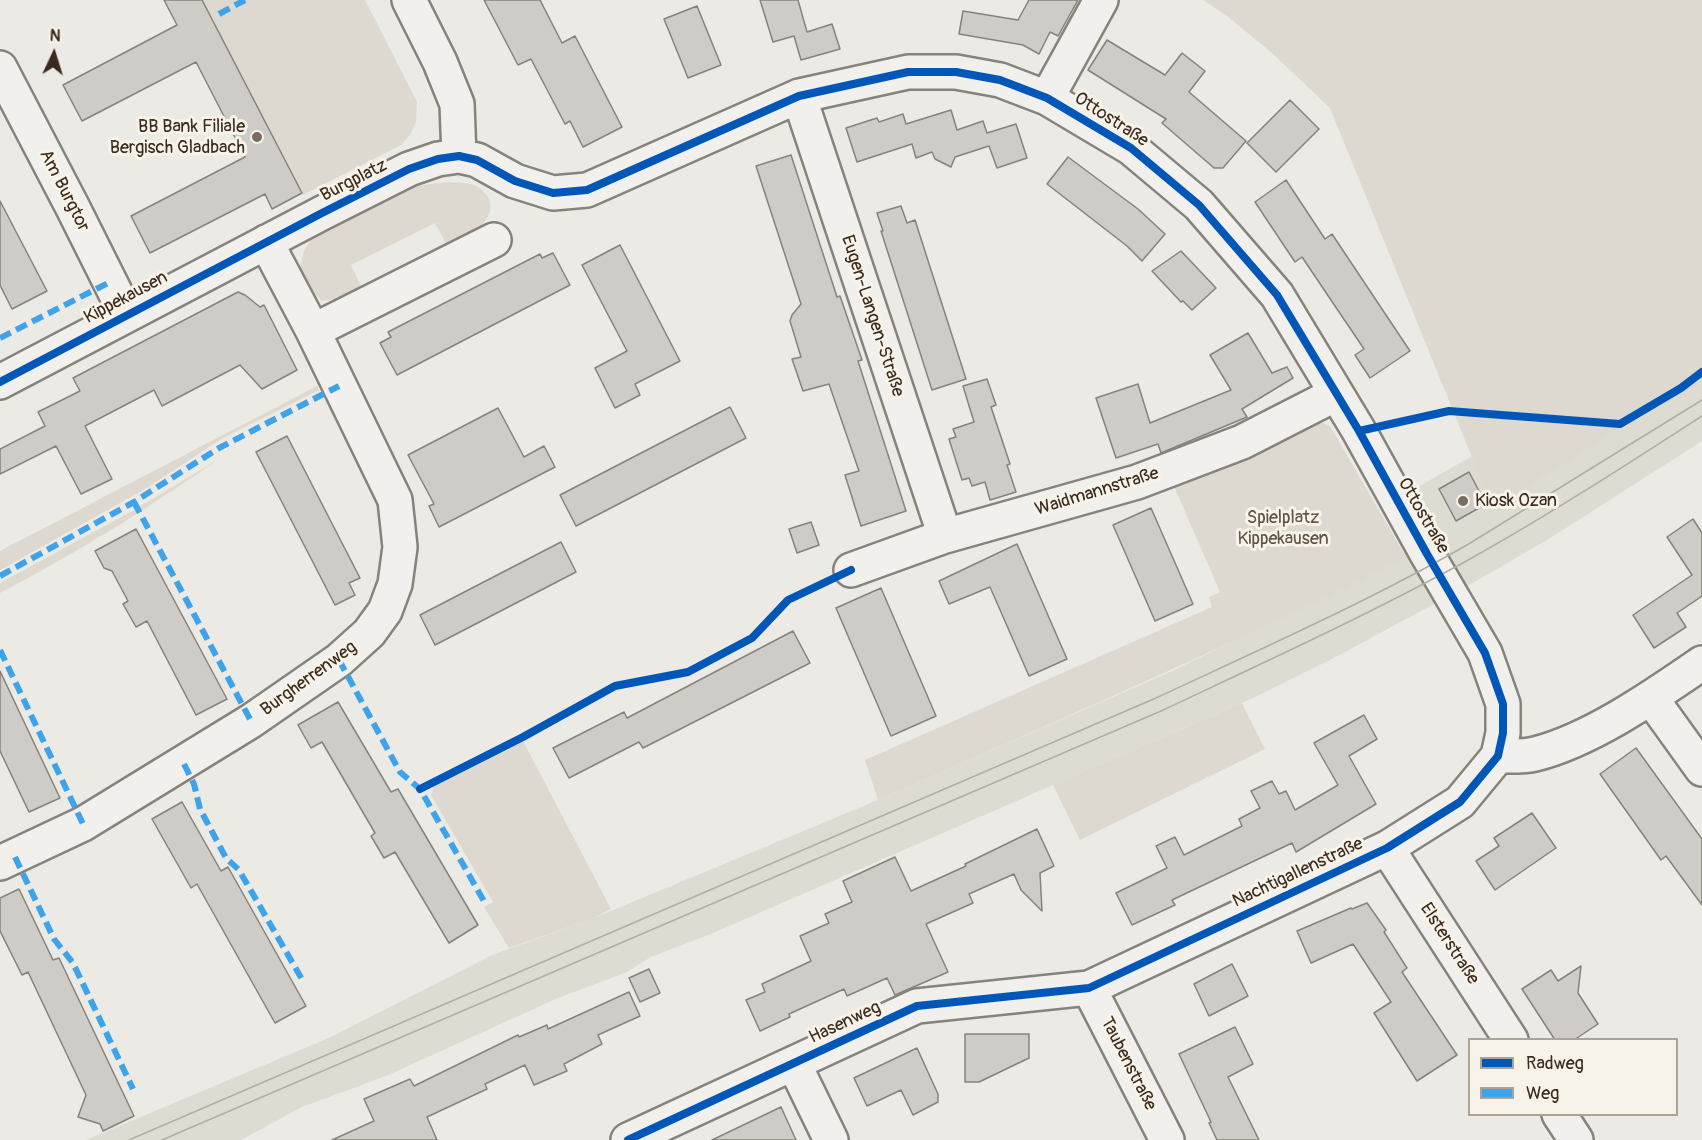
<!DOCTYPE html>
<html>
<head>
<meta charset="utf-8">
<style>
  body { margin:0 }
  #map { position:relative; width:1702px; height:1140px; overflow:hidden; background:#eceae4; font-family:Pangolin,sans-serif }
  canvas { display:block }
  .legend { position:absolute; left:1468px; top:1038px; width:210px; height:78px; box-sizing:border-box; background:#f7f3e8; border:2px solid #aca397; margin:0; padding:8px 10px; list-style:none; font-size:18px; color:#3b2a1e }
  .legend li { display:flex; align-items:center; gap:12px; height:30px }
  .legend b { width:30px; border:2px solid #aca397 }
  .north { position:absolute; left:24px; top:24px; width:60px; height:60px; -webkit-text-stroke:4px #f7f3e8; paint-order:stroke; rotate:4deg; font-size:16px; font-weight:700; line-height:24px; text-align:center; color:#3b2a1e }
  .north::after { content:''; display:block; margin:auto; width:21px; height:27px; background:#3b2a1e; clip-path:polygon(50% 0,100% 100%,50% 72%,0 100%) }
</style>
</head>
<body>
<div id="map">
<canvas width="1702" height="1140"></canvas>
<ul class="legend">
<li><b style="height:8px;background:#0057b8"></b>Radweg</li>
<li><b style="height:8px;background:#3fa3ea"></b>Weg</li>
</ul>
<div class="north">N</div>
</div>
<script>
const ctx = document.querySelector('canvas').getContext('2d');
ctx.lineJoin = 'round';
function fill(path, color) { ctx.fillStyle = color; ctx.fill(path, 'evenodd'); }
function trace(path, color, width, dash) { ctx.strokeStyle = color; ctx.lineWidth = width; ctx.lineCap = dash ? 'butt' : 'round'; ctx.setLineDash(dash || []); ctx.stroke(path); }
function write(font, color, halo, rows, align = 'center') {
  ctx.font = font + ' Pangolin,sans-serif'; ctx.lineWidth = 6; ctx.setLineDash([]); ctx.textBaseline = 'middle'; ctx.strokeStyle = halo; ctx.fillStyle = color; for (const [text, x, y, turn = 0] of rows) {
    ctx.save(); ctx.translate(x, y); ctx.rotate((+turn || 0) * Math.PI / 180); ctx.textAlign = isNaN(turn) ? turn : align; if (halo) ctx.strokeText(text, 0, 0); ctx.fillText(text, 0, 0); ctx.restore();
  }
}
const built = new Path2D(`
  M 1702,376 L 1702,441 L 1552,537 L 1471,584 L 1332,659 L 1251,699 L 713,933 L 651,957 L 627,972 L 558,998 L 386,1076 L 302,1107 L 241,1140 L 86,1140 L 331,1037 L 492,955 L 594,918 L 878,800 L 1172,671 L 1439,540 L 1411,491 L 1472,456 L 1494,508 Z`);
const green = new Path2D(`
  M 202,0 L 365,0 L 417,102 L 416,122 L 410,135 L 401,145 L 303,195 Z
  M 1203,0 L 1702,0 L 1702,376 L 1493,509 L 1330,108 L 1272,53 L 1227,16 Z
  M 446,182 C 454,183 466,182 474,185 C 479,187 486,193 488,197 C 500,221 464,238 448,247 L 435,223 L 351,265 L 363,290 L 347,297 L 322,301 L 308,288 L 300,268 L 304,251 L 314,234 L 410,187 Z
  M 317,386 L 319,390 L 221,439 L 147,488 L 0,570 L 0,551 Z
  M 1320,422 L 1330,426 L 1406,557 C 1233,645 1055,722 878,800 L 865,760 L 1212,607 L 1209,597 L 1220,592 L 1173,484 L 1238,460 Z
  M 219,459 C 148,508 77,553 0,593 L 0,583 L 132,511 Z
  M 1242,703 L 1265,749 L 1080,840 L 1053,785 Z
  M 522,739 L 611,909 L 594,918 L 509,948 L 484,907 L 493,902 L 431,795 L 435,784 Z`);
const building = new Path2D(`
  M 164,0 L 202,0 L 302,193 L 272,209 L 265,194 L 150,253 L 131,216 L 245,157 L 196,62 L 82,121 L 63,85 L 177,25 Z
  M 484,0 L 540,0 L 562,43 L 575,36 L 622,127 L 583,147 L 570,121 L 565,124 L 531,59 L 518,65 Z
  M 760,0 L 798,0 L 807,32 L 832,24 L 840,49 L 801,60 L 794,36 L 773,42 Z
  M 1029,0 L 1078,0 L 1058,36 L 1050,32 L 1039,54 L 1023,45 L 959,34 L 963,11 L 1018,20 Z
  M 697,6 L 721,65 L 688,78 L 664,19 Z
  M 1107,40 L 1165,75 L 1182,53 L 1205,71 L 1189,92 L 1246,141 L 1223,168 L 1214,168 L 1162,123 L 1166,119 L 1088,70 Z
  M 1290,100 L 1319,129 L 1276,172 L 1247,143 Z
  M 951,110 L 957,130 L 983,121 L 987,133 L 1016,124 L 1027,158 L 997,168 L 989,146 L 955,157 L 951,167 L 935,159 L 932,152 L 916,158 L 912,144 L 857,162 L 846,128 L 877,118 L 879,122 L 903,114 L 906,124 Z
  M 791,155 L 837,297 L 840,296 L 862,360 L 858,361 L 906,511 L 861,526 L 845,475 L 859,471 L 829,384 L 803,391 L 792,359 L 801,357 L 790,321 L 792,315 L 801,304 L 756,166 Z
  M 1068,157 L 1138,209 L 1165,234 L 1142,261 L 1127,246 L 1047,184 Z
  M 1286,180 L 1325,239 L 1332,234 L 1410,351 L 1370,378 L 1355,355 L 1364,349 L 1302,257 L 1295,262 L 1255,202 Z
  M 0,201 L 47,291 L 12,309 L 0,285 Z
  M 901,206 L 907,223 L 915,220 L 966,379 L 932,390 L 881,231 L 883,231 L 877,213 Z
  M 620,245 L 680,361 L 635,384 L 640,395 L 615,408 L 595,368 L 627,351 L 582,265 Z
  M 1181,251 L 1216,288 L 1192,310 L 1183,301 L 1181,302 L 1152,271 Z
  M 553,253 L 570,285 L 397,375 L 380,343 L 391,337 L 388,332 L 540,254 L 542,258 Z
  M 238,292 L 245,295 L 260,307 L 264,305 L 297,370 L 262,389 L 240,365 L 162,406 L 154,390 L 85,426 L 112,479 L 81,494 L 56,446 L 0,474 L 0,449 L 45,426 L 38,412 L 80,391 L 73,378 Z
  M 1248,333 L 1272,373 L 1287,367 L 1293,378 L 1242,409 L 1247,417 L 1161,453 L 1158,444 L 1116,458 L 1096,398 L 1138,384 L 1150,423 L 1231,390 L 1210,355 Z
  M 987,379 L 996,405 L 991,407 L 1010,464 L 1007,465 L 1016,492 L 990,500 L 985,482 L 972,486 L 969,478 L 962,480 L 949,439 L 956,437 L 953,429 L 974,422 L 963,386 Z
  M 730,407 L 746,438 L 576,526 L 560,495 Z
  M 498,408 L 524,457 L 544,446 L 555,467 L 439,527 L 429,506 L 434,504 L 408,455 Z
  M 287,436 L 360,578 L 349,583 L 355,595 L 335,605 L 256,452 Z
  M 1469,472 L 1486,504 L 1456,521 L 1439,489 Z
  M 1151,508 L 1193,604 L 1155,621 L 1113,525 Z
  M 1693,519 L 1702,533 L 1702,596 L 1677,613 L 1686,627 L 1654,648 L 1633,615 L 1692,575 L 1667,537 Z
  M 811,522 L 819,545 L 797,553 L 789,529 Z
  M 136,529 L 227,699 L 196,715 L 147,621 L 136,627 L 123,604 L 128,601 L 112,571 L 104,568 L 95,551 Z
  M 561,542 L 576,572 L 435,645 L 420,615 Z
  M 1017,544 L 1067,659 L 1029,676 L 990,587 L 949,604 L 939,581 Z
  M 881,588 L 936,716 L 891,736 L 836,608 Z
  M 793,631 L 810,663 L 643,748 L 639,742 L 569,778 L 553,748 L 624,712 L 627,718 Z
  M 0,671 L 60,798 L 29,812 L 0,751 Z
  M 338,702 L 391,792 L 398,789 L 478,925 L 449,943 L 395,852 L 384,858 L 371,836 L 375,833 L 322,742 L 311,748 L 298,725 Z
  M 1364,715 L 1377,739 L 1349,756 L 1376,804 L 1296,852 L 1292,843 L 1172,900 L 1175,905 L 1132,925 L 1116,893 L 1167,868 L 1156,846 L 1175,837 L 1184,855 L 1242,826 L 1239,819 L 1260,808 L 1251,791 L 1272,781 L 1279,794 L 1286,791 L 1295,810 L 1338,785 L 1314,743 Z
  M 1636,748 L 1702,839 L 1702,905 L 1666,856 L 1661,860 L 1600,774 Z
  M 182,802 L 221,871 L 228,867 L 306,1006 L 275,1023 L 197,884 L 191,888 L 152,819 Z
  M 1532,813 L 1556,848 L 1495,890 L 1476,861 L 1499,846 L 1494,838 Z
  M 1037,829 L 1054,866 L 1040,873 L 1042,911 L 1021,890 L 1014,874 L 969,894 L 973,903 L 926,924 L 948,972 L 895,995 L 887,978 L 847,996 L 844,989 L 789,1014 L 790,1017 L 760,1031 L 746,1000 L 765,992 L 762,984 L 811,961 L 800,936 L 829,923 L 825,914 L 852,902 L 843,881 L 895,857 L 911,891 L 966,866 L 965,864 Z
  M 19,889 L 53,960 L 59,958 L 134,1116 L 103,1131 L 100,1124 L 78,1117 L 86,1095 L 28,972 L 22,975 L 0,931 L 0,898 Z
  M 1367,903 L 1386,930 L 1384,932 L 1407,968 L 1402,972 L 1457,1055 L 1417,1081 L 1374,1013 L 1391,1002 L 1353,944 L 1311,963 L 1297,931 L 1351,908 L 1352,909 Z
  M 1232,964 L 1248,996 L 1209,1016 L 1194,984 Z
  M 1581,966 L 1578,993 L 1598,1024 L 1574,1040 L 1555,1040 L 1522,989 L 1551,970 L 1558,981 Z
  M 649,969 L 660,993 L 640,1002 L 629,978 Z
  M 629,992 L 640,1016 L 598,1035 L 602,1044 L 564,1064 L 567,1071 L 534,1085 L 525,1065 L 485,1084 L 487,1089 L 427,1117 L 437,1140 L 332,1140 L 374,1121 L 364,1099 L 410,1079 L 414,1086 L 518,1035 L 519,1037 L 547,1025 L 548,1029 Z
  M 1235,1027 L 1253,1064 L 1228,1077 L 1259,1140 L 1217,1140 L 1209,1123 L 1211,1122 L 1179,1054 Z
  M 965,1034 L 1029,1034 L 1029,1058 L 979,1082 L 965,1082 Z
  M 917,1048 L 938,1094 L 938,1102 L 913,1115 L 901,1090 L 867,1106 L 854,1078 Z
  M 781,1107 L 796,1140 L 712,1140 Z`);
const minor = new Path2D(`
  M 409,0 L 440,62 L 457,104 L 459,156
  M 0,68 L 73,208 L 126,314
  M 799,96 L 945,536
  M 1047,98 L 1101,0
  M 313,331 L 494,240
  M 0,382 L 322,213 L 409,169 L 438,159 L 459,156 L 477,160 L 515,181 L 553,193 L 587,190 L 799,96 L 908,72 L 956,72 L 1000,80 L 1047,98 L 1131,148 L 1199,205 L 1277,295 L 1359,431 L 1427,554 L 1485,653 L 1503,704 L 1503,733 L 1498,756 L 1460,802 L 1387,848 L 1089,988 L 917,1006 L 628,1140
  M 851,570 L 945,536 L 1137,482 L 1242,442 L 1336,394
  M 1651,698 L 1702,769
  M 1498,756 C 1509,756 1523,757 1535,754 C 1591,740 1654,696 1702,663
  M 1387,848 L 1511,1040
  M 0,863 L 83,824 L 251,721 L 339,660 L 369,633 L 385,611 L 395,584 L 400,547 L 395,500 L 313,331 L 266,242
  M 1089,988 L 1167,1140
  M 794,1064 L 831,1140
  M 1559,1114 L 1576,1140`);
const tram = new Path2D(`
  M 129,1140 L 1156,698 C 1261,649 1367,602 1467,545 L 1702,400
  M 162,1140 L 1161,711 C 1265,662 1370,614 1470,559 C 1549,515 1626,465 1702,416`);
const quiet = new Path2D(`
  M 219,14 L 245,0
  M 0,338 L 110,282
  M 134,502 L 251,721
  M 0,576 L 134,502 L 219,448 L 339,386
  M 0,650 L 83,824
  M 339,660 L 400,772 L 420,789 L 485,903
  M 184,764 L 194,784 L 200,809 L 226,858 L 239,870 L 303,981
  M 15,857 L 54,939 L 73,963 L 133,1089`);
const cycleway = new Path2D(`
  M 0,382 L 322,213 L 409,169 L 438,159 L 459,156 L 477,160 L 515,181 L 553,193 L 587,190 L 799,96 L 908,72 L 956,72 L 1000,80 L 1047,98 L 1131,148 L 1199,205 L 1277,295 L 1359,431 L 1427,554 L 1485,653 L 1503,704 L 1503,733 L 1498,756 L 1460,802 L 1387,848 L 1089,988 L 917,1006 L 628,1140
  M 1359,431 L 1449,411 L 1620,424 L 1681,388 L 1702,372
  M 420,789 L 523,737 L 615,686 L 688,672 L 752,638 L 788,600 L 851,570`);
const markers = [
  [257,137,6,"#796d63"],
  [1463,501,6,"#796d63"]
];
const streetNames = [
  ["Ottostraße",1111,120,33],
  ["Burgplatz",354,181,-27],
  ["Am Burgtor",64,191,63],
  ["Kippekausen",126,298,-28],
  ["Eugen-Langen-Straße",872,316,72],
  ["Waidmannstraße",1097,492,-17],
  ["Ottostraße",1423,516,60],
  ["Burgherrenweg",309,679,-36],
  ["Nachtigallenstraße",1298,873,-25],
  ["Elsterstraße",1449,944,57],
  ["Hasenweg",845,1023,-25],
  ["Taubenstraße",1128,1064,63]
];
const poiNames = [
  ["BB Bank Filiale",245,127],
  ["Bergisch Gladbach",245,148],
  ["Kiosk Ozan",1475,501,"left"]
];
const parkNames = [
  ["Spielplatz",1283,518],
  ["Kippekausen",1283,539]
];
fill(built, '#dedbd2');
fill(green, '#ddd9d0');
fill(building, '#cfccc7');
trace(building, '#86827c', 1.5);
trace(minor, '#86827c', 38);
trace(minor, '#f1f0ec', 33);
trace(tram, '#b0ada8', 1.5);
trace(quiet, '#3fa3ea', 6, [12, 6]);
trace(cycleway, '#0057b8', 8);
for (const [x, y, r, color] of markers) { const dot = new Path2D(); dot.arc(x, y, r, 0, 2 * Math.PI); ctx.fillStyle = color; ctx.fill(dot); trace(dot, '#f7f3e8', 2); }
write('18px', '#3b2a1e', '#f7f3e8', streetNames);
write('18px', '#3b2a1e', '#f7f3e8', poiNames, 'right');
write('18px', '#605246', '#f7f3e8', parkNames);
</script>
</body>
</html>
